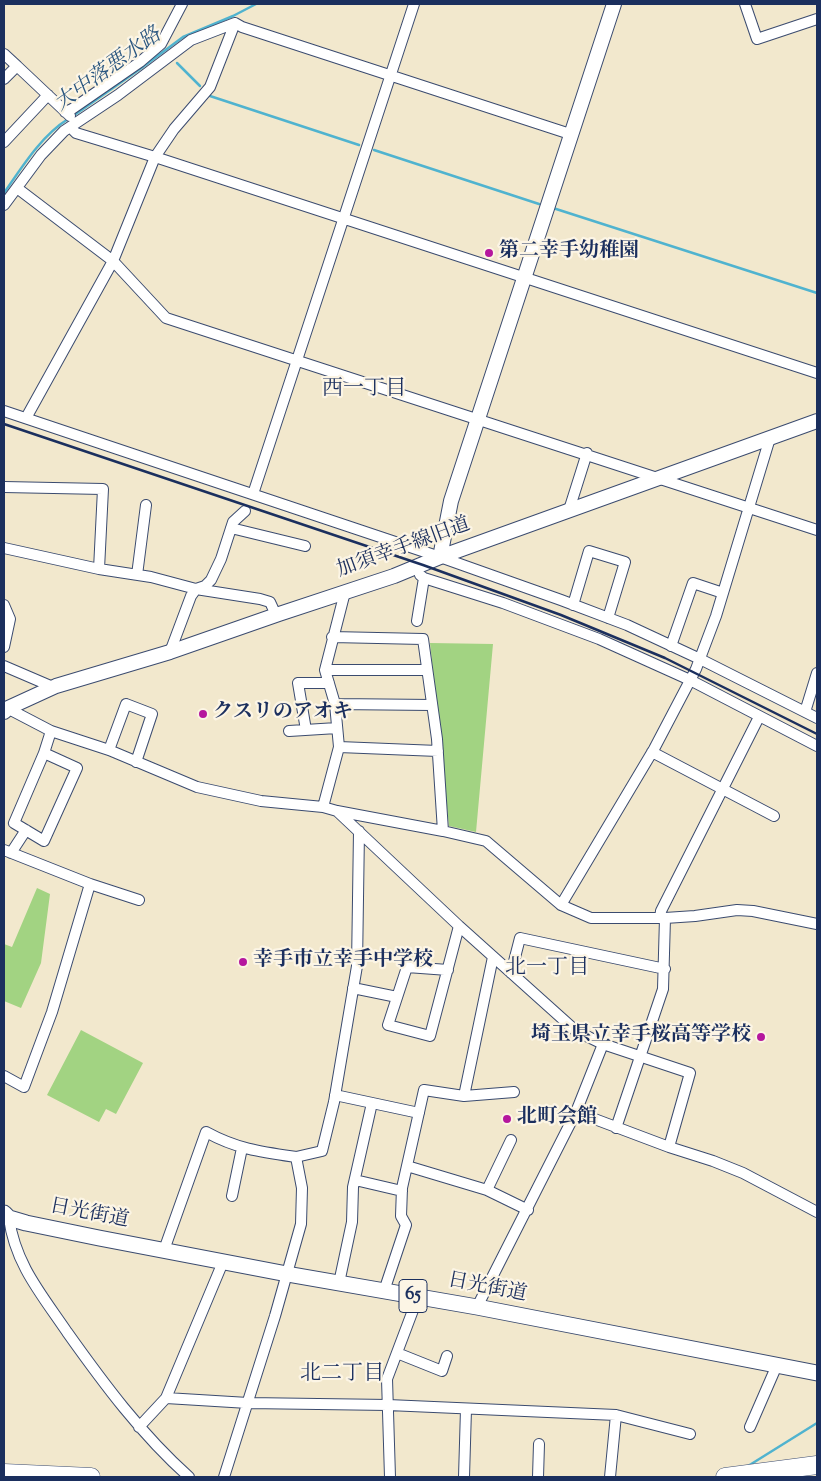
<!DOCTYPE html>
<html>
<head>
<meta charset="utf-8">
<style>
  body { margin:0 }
  #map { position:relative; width:821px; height:1481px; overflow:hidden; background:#f2e8cd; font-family:"Sorts Mill Goudy",serif }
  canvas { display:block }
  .frame { position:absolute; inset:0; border:5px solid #1b2f5e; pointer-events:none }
</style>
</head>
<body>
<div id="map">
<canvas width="821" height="1481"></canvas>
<div class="frame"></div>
</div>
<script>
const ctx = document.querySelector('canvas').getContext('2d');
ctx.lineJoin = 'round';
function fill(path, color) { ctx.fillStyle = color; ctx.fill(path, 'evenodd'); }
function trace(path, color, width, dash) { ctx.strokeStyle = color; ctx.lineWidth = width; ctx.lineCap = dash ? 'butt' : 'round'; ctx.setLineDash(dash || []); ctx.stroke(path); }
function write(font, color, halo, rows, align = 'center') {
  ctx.font = font + ' "Sorts Mill Goudy","Noto Serif JP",serif'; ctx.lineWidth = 4.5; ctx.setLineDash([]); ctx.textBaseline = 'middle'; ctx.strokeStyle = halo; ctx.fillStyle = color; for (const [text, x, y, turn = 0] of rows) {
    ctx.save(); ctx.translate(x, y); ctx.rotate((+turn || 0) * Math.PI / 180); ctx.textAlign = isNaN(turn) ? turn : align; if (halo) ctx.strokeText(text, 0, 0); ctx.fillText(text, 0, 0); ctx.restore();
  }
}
const green = new Path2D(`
  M 430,643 L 493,644 L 476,832 L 449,826 Z
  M 37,888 L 50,894 L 41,963 L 21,1008 L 4,1001 L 4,944 L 12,947 Z
  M 81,1030 L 143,1063 L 116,1114 L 106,1109 L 99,1122 L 47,1095 Z`);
const stream = new Path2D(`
  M 177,63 L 200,86
  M 210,96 L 359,145
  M 73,116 L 140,69 L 183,37 L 233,16 L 256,4
  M 374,150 L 539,204
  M 4,193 C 22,167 41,136 68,119
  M 553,208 L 817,293
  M 748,1466 L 817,1423`);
const street = new Path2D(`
  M 745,4 L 757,39 L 817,19
  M 4,54 L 17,66
  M 4,79 L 17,66 L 70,116
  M 65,112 L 72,109 L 140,62 L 161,44 L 182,4
  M 70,127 L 76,133 L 155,157 L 817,373
  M 4,142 L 48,95
  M 17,188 L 113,261 L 166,318 L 817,530
  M 4,205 L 41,155 L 64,131 L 118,95 L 191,40 L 235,23
  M 4,411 L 440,557 L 561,600 L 627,625 L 700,659 L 817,718
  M 26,418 L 113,261 L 155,157 L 174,129 L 210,87 L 235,23 L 242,27 L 570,134
  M 4,487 L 103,489 L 99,569
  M 253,494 L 414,4
  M 569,510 L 587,453
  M 231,528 L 305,546
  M 4,548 L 99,569 L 151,577 L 196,589 L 260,599 L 270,602 L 276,615
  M 137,575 L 146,505
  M 424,578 L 503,603 L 599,639 L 690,680 L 817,746
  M 4,605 L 10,619 L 4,647
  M 573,605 L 589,551 L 625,562 L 608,618
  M 417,621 L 424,578 L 420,575
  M 332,637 L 423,639 L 437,739 L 443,831
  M 671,646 L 693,583 L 723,593
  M 170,652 L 191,596 L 196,589 L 205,586 L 211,580 L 221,559 L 233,522 L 245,511
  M 4,666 L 53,687
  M 325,670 L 426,670
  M 335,704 L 432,705
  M 5,707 L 51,731 L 109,750 L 197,787 L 261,801 L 323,807 L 337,811 L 443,831 L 486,841 L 561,905 L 591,918 L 665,918 L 695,916 L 737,910 L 753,911 L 817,924
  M 805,712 L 817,673
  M 306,730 L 298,683 L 329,683
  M 289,731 L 337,728
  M 339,747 L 438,751
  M 109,750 L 126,704 L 152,714 L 136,762
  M 652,752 L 774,816
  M 44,753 L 77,768 L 44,841 L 14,823 L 44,753 L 51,731
  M 323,807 L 339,747 L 335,704 L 325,670 L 345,592
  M 338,812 L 459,926 L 576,1031 L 603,1044 L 690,1073 L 669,1147
  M 4,850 L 90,884 L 52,1012 L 24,1087 L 4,1076
  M 11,853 L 26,830
  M 90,884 L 139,900
  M 561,905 L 654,749 L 696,669 L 716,616 L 770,438
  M 660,918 L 661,911 L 759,717
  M 448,970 L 407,967 L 388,1025 L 430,1036 L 459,926
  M 511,973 L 520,938 L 665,969
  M 353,988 L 397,997
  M 335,1095 L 419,1113
  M 464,1096 L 493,957
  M 576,1112 L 669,1147 L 713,1161 L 743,1173 L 817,1212
  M 616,1128 L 663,989 L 665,918
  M 296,1157 L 322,1151 L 334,1102 L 357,966 L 359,831
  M 407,1166 L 487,1190 L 511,1140
  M 355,1180 L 402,1191
  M 487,1190 L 528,1210
  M 232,1196 L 242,1148
  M 9,1218 C 15,1264 42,1295 67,1332 C 104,1384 141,1434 189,1477
  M 164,1250 L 206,1132 C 237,1149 261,1152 296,1157 L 302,1188 L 301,1224 L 275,1316 L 224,1477
  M 339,1283 L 352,1222 L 353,1187 L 372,1103
  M 384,1291 L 406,1225 L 401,1216 L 402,1188 L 424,1090 L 464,1096 L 514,1092
  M 477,1307 L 576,1112 L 603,1044
  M 397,1353 L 442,1371 L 447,1356
  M 166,1398 L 223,1262
  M 139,1427 L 166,1398 L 248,1403 L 388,1405 L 616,1415 L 690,1434
  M 750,1427 L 777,1365
  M 390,1477 L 387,1379 L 418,1297
  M 464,1477 L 466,1409
  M 538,1477 L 539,1444
  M 610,1477 L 616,1415`);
const secondary = new Path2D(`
  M 440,557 L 451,501 L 614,4
  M 4,712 L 8,708 L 56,686 L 170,652 L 279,614 L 394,576 L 440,557 L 817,421`);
const primary = new Path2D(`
  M 4,1213 L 9,1218 L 26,1223 L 99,1238 L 287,1274 L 477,1307 L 817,1373`);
const highway = new Path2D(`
  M 4,1473 L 91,1477
  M 725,1477 L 817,1465`);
const rail = new Path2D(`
  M 4,424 L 423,565 L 561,615 L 665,658 L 817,734`);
const markers = [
  [489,253,5,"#b5179e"],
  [203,714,5,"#b5179e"],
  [243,962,5,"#b5179e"],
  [761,1037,5,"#b5179e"],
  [507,1119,5,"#b5179e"]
];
const shields = [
  [413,1296,28]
];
const shieldNames = [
  ["65",413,1296]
];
const poiNames = [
  ["第二幸手幼稚園",499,253],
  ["クスリのアオキ",213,714],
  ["幸手市立幸手中学校",253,962],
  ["埼玉県立幸手桜高等学校",751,1037,"right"],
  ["北町会館",517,1119]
];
const streetNames = [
  ["加須幸手線旧道",404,549,-20],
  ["日光街道",89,1215,11],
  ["日光街道",487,1289,11]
];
const waterNames = [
  ["大中落悪水路",109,71,-36]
];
const neighbourhoodNames = [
  ["西一丁目",364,390],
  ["北一丁目",547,969],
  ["北二丁目",342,1375]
];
fill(green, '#a2d382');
trace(stream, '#50b3cf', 2.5);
trace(street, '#3b4b6f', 12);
trace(secondary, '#3b4b6f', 16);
trace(primary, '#3b4b6f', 17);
trace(highway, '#3b4b6f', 19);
trace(street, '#fff', 10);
trace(secondary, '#fff', 14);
trace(primary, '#fff', 15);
trace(highway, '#fff', 18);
trace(rail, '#1b2f5e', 2.5);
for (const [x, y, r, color] of markers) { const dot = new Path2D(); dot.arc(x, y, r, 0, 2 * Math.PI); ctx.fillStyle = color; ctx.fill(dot); trace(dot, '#fcf5e5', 2); }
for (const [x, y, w] of shields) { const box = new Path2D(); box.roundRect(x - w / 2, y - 16.5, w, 33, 4); ctx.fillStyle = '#fcf5e5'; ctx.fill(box); trace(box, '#1b2f5e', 1); }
write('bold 19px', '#1b2f5e', null, shieldNames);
write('bold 20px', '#1b2f5e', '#fcf5e5', poiNames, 'left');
write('20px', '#1b2f5e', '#fcf5e5', streetNames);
write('italic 21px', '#2b5780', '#fcf5e5', waterNames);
write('21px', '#1b2f5e', '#fcf5e5', neighbourhoodNames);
</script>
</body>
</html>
